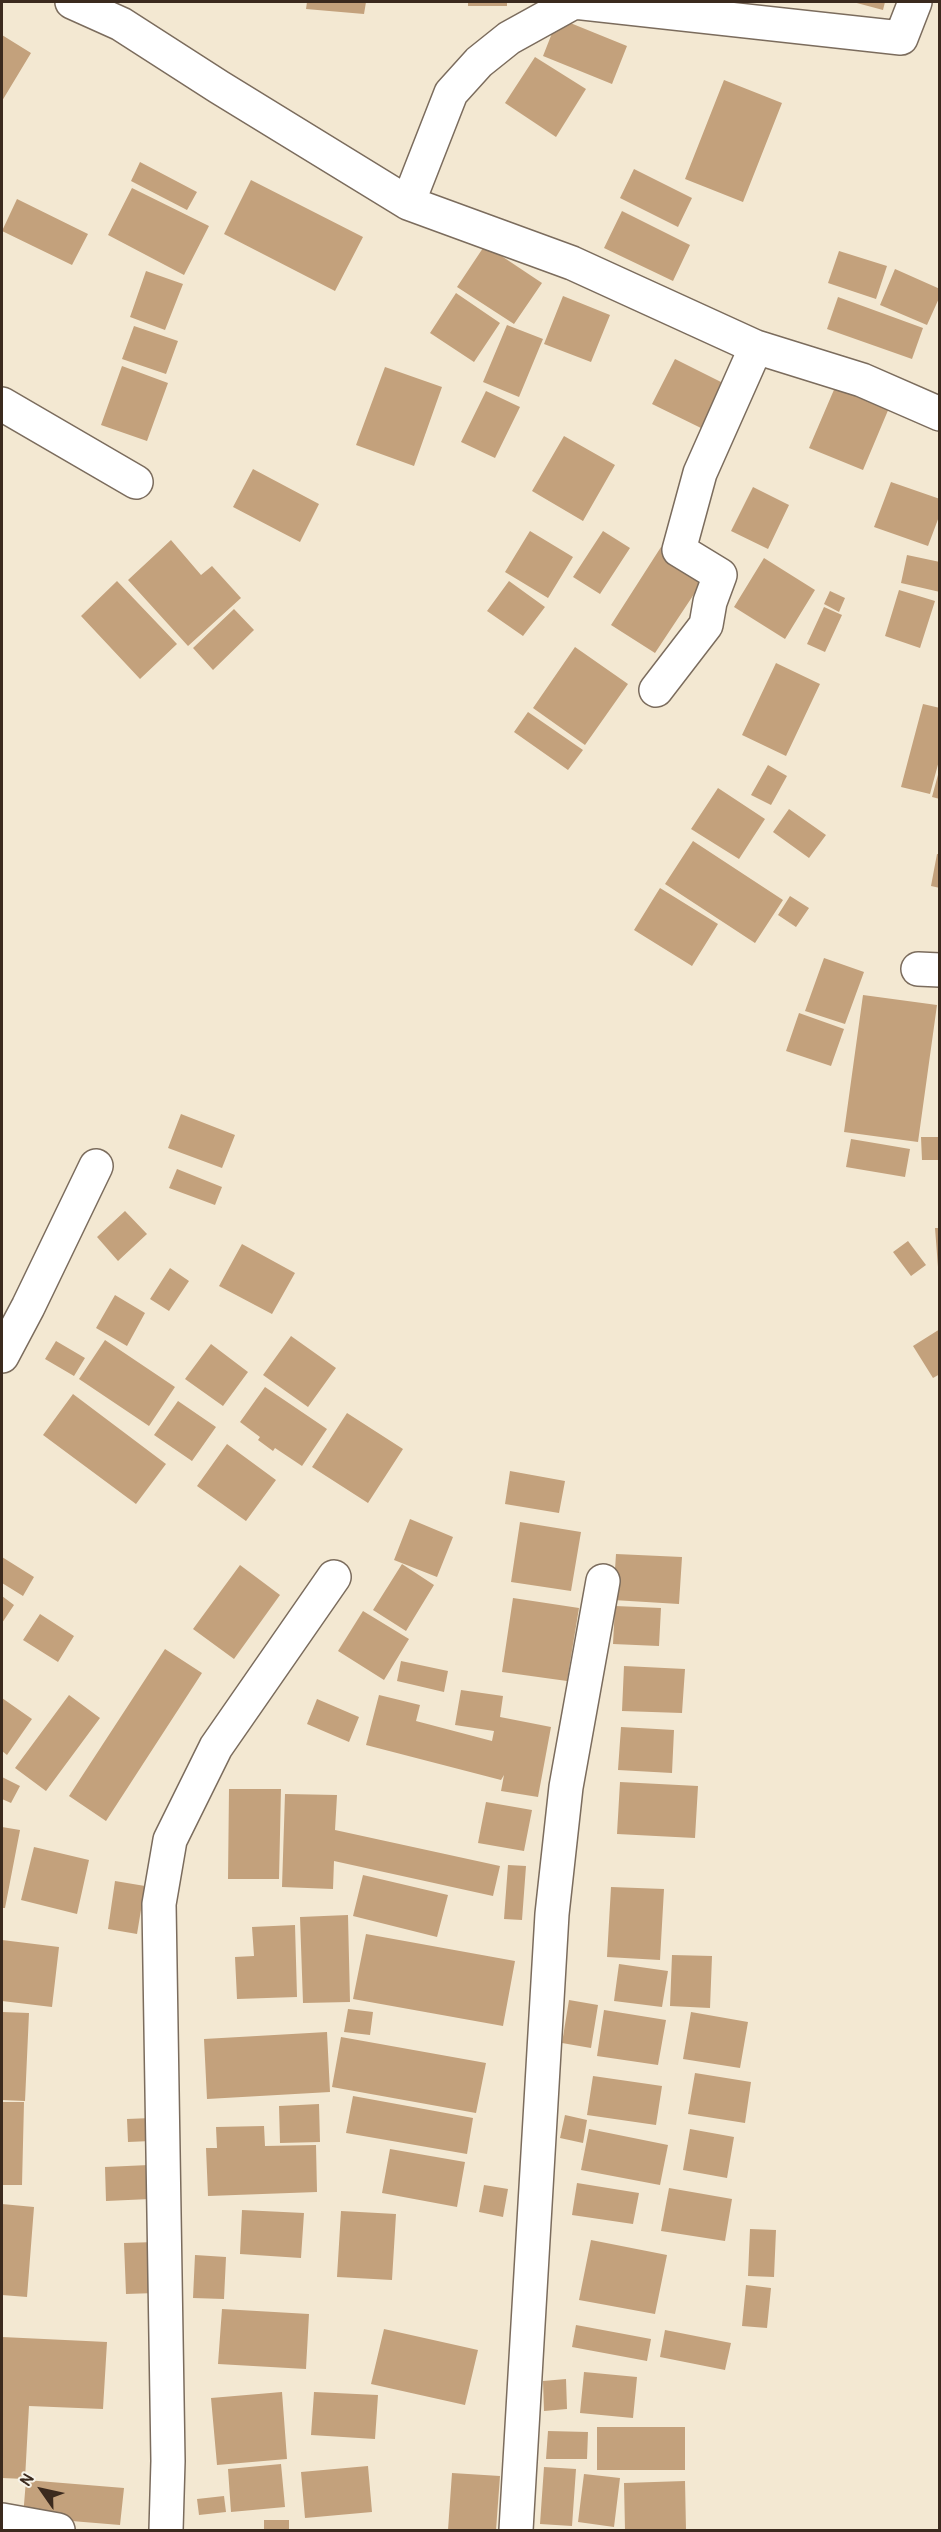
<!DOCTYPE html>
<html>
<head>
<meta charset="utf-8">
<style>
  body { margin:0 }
  #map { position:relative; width:941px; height:2532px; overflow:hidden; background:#f3e8d2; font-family:Pangolin,sans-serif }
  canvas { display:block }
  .frame { position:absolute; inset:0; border:3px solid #3b2a1e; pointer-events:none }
  .north { position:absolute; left:12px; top:2460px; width:60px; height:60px; -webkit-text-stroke:4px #f7f3e8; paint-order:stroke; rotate:304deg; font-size:16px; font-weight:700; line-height:24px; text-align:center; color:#3b2a1e }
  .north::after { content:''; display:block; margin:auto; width:21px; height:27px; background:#3b2a1e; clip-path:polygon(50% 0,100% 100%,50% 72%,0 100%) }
</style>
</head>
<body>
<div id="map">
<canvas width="941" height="2532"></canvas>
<div class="frame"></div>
<div class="north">N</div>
</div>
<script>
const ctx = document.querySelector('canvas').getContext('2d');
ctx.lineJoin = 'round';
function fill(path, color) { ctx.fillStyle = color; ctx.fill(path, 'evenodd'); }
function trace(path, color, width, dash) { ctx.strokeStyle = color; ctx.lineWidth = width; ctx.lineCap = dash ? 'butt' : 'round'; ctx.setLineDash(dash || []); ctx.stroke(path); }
const building = new Path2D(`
  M 307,2 L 366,2 L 364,14 L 306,9 Z
  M 468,2 L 507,2 L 507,6 L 468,6 Z
  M 853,2 L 885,2 L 883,10 Z
  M 558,18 L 627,46 L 612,84 L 543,56 Z
  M 2,35 L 31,53 L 2,101 Z
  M 535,57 L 586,89 L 556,137 L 505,103 Z
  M 724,80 L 782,103 L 743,202 L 685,179 Z
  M 140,162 L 197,192 L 187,210 L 131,181 Z
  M 634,169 L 692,198 L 678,227 L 620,198 Z
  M 251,180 L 363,237 L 335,291 L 224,234 Z
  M 132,188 L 209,226 L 184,275 L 108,235 Z
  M 17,199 L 88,234 L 72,265 L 2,231 Z
  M 622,211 L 690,245 L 673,281 L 604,248 Z
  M 485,245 L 542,283 L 514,324 L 457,287 Z
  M 839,251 L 887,266 L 876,299 L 828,283 Z
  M 895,269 L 940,289 L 940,296 L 927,325 L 880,305 Z
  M 146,271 L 183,284 L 165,330 L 130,317 Z
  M 456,293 L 500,323 L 474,362 L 430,333 Z
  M 563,296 L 610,315 L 591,362 L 544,344 Z
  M 838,297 L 923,328 L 912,359 L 827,329 Z
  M 507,325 L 543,339 L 519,397 L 483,382 Z
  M 134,326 L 178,341 L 166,374 L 122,359 Z
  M 675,359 L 725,384 L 703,429 L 652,404 Z
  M 122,366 L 168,383 L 147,441 L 101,425 Z
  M 385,367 L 442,387 L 414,466 L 356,445 Z
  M 836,385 L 889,408 L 863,470 L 809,448 Z
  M 486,391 L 520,407 L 495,458 L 461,442 Z
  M 564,436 L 615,465 L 583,521 L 532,491 Z
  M 253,469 L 319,504 L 300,542 L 233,507 Z
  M 891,482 L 940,499 L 940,514 L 928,546 L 874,527 Z
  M 753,487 L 789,505 L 768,549 L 731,531 Z
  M 530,531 L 573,557 L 548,598 L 505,572 Z
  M 603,531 L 630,548 L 600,594 L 573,577 Z
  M 171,540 L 201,575 L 212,566 L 241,598 L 188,646 L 128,580 Z
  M 661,547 L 706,576 L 655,653 L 611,625 Z
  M 907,555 L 940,562 L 940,592 L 901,583 Z
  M 764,558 L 815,590 L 785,639 L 734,607 Z
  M 117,581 L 177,644 L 140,679 L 81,616 Z
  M 509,581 L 545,607 L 523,636 L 487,611 Z
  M 899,590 L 935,601 L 920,648 L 885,636 Z
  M 830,591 L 845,598 L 839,612 L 824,604 Z
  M 824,607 L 842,615 L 825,652 L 807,644 Z
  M 234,609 L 254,630 L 213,670 L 193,648 Z
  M 575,647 L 628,684 L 585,745 L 533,708 Z
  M 776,663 L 820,684 L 786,756 L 742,735 Z
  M 923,704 L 940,708 L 940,757 L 930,794 L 901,787 Z
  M 528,712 L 583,750 L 568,770 L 514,732 Z
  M 768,765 L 787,776 L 771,805 L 751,795 Z
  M 939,771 L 940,771 L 940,799 L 932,797 Z
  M 718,788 L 765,819 L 739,859 L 691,829 Z
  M 789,809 L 826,835 L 809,858 L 773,832 Z
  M 693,841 L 783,900 L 755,943 L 665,884 Z
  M 937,854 L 940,854 L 940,888 L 931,886 Z
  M 660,888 L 718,924 L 692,966 L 634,930 Z
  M 790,896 L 809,908 L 796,927 L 778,915 Z
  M 824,958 L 864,972 L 845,1024 L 805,1011 Z
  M 863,995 L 937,1005 L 918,1142 L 844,1132 Z
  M 799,1013 L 844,1029 L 831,1066 L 786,1051 Z
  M 181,1114 L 235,1135 L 222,1168 L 168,1148 Z
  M 921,1137 L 940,1137 L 940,1160 L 922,1160 Z
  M 851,1139 L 910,1149 L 905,1177 L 846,1167 Z
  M 177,1169 L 222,1187 L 215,1205 L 169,1188 Z
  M 125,1211 L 147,1234 L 118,1261 L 97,1237 Z
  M 935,1228 L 940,1228 L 940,1267 L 938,1267 Z
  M 908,1241 L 926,1265 L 911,1276 L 893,1252 Z
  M 242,1244 L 295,1273 L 272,1314 L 219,1286 Z
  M 170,1268 L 189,1281 L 169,1311 L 150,1299 Z
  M 115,1295 L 145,1313 L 127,1346 L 96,1328 Z
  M 940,1329 L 940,1374 L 933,1378 L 913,1346 Z
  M 291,1336 L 336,1368 L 308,1407 L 263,1375 Z
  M 105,1340 L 175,1387 L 149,1426 L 79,1379 Z
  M 56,1341 L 85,1358 L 74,1376 L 45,1359 Z
  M 211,1344 L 248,1372 L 223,1406 L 185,1379 Z
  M 265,1387 L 327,1429 L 302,1466 L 275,1448 L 273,1451 L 258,1440 L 260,1437 L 240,1422 Z
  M 73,1394 L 166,1464 L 136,1504 L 43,1435 Z
  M 178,1401 L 216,1427 L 192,1461 L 154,1435 Z
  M 347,1413 L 403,1449 L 368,1503 L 312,1467 Z
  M 227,1444 L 276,1480 L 246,1521 L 197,1486 Z
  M 510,1471 L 565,1481 L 559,1513 L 505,1504 Z
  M 410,1519 L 453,1537 L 437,1577 L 394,1560 Z
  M 520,1522 L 581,1532 L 571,1591 L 511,1582 Z
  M 616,1554 L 682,1557 L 679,1604 L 613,1600 Z
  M 2,1557 L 34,1577 L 23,1596 L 2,1583 Z
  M 402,1564 L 434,1585 L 406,1631 L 373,1610 Z
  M 240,1565 L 280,1595 L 234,1659 L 193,1629 Z
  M 2,1596 L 14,1605 L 2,1623 Z
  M 513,1598 L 579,1608 L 567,1681 L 502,1672 Z
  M 615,1606 L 661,1608 L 659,1646 L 613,1644 Z
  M 363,1611 L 409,1639 L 384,1680 L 338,1651 Z
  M 40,1614 L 74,1636 L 58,1662 L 23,1640 Z
  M 165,1649 L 202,1673 L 106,1821 L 69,1796 Z
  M 401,1661 L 448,1671 L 444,1692 L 397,1681 Z
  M 624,1666 L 685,1669 L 682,1713 L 622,1711 Z
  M 461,1690 L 503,1696 L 500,1717 L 551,1727 L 538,1797 L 501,1791 L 504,1775 L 501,1780 L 366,1745 L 379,1695 L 420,1705 L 416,1721 L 492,1741 L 494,1731 L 455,1725 Z
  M 69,1695 L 100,1718 L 46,1791 L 15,1768 Z
  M 2,1698 L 32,1719 L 7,1755 L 2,1751 Z
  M 317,1699 L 359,1717 L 349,1742 L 307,1724 Z
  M 621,1727 L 674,1730 L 672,1773 L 618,1770 Z
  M 2,1777 L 20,1786 L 11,1803 L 2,1799 Z
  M 620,1782 L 698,1786 L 695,1838 L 617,1834 Z
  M 229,1789 L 281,1789 L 279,1879 L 228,1879 Z
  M 285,1794 L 337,1795 L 335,1830 L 500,1866 L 493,1896 L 334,1861 L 333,1889 L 282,1887 Z
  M 486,1802 L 532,1810 L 524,1851 L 478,1843 Z
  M 2,1827 L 20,1830 L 5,1908 L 2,1908 Z
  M 34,1847 L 89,1860 L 77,1914 L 21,1900 Z
  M 508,1865 L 526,1866 L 522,1920 L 504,1919 Z
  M 363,1875 L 448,1895 L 437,1937 L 353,1916 Z
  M 115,1881 L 145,1886 L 137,1934 L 108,1929 Z
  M 611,1887 L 664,1889 L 660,1960 L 607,1957 Z
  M 348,1915 L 350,2002 L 303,2003 L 300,1917 Z
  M 295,1925 L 297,1997 L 237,1999 L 235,1957 L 254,1956 L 252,1927 Z
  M 366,1934 L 515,1961 L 503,2026 L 353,1999 Z
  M 2,1940 L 59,1947 L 52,2007 L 2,2001 Z
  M 672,1955 L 712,1956 L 710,2008 L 670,2006 Z
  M 619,1964 L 668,1971 L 662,2007 L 614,2001 Z
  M 569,2000 L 598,2005 L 591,2048 L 562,2043 Z
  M 348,2009 L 373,2012 L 370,2035 L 344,2032 Z
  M 604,2010 L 666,2020 L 658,2065 L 597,2056 Z
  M 2,2012 L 29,2013 L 25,2101 L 2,2100 Z
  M 691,2012 L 748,2022 L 740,2068 L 683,2059 Z
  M 327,2032 L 330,2092 L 207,2099 L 204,2039 Z
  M 341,2037 L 486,2063 L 476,2113 L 332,2087 Z
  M 695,2073 L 751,2082 L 745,2123 L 688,2114 Z
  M 593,2076 L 662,2086 L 656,2125 L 587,2115 Z
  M 353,2096 L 473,2118 L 467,2154 L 346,2133 Z
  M 2,2102 L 24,2102 L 22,2185 L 2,2185 Z
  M 319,2104 L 320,2142 L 280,2143 L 279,2106 Z
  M 565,2115 L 587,2120 L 583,2143 L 560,2138 Z
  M 151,2118 L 151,2141 L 128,2142 L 127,2119 Z
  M 264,2126 L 265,2146 L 316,2145 L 317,2192 L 208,2196 L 206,2148 L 217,2148 L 216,2127 Z
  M 589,2129 L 668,2145 L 660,2185 L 581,2170 Z
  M 690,2129 L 734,2137 L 727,2178 L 683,2170 Z
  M 390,2149 L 465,2162 L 457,2207 L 382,2193 Z
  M 149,2165 L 150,2199 L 106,2201 L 105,2167 Z
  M 577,2183 L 639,2193 L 633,2224 L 572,2215 Z
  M 484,2185 L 508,2189 L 503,2217 L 479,2212 Z
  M 669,2188 L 732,2199 L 725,2241 L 661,2231 Z
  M 2,2204 L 34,2207 L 27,2297 L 2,2295 Z
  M 242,2210 L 304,2213 L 301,2258 L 240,2254 Z
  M 341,2211 L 396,2214 L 392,2280 L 337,2277 Z
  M 750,2229 L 776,2230 L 774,2277 L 748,2276 Z
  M 591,2240 L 667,2255 L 655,2314 L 579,2300 Z
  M 155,2242 L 156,2293 L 126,2294 L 124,2243 Z
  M 195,2255 L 226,2257 L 224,2299 L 193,2298 Z
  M 746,2285 L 771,2288 L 767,2328 L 742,2326 Z
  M 222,2309 L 309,2314 L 306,2369 L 218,2364 Z
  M 576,2325 L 651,2339 L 647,2361 L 572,2347 Z
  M 384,2329 L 478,2350 L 465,2405 L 371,2384 Z
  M 665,2330 L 731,2343 L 725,2370 L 660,2357 Z
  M 2,2337 L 107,2342 L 103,2409 L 29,2406 L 25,2479 L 2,2478 Z
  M 584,2372 L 637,2377 L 633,2418 L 580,2413 Z
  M 566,2379 L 567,2409 L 544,2411 L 543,2381 Z
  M 282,2392 L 287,2459 L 217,2465 L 211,2398 Z
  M 314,2392 L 378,2395 L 375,2439 L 311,2435 Z
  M 597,2427 L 685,2427 L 685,2470 L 597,2470 Z
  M 548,2431 L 588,2432 L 587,2459 L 546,2459 Z
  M 281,2464 L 285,2507 L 231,2512 L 228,2469 Z
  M 368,2466 L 372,2512 L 305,2518 L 301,2472 Z
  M 544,2467 L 576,2469 L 572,2526 L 540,2524 Z
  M 452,2473 L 500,2476 L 496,2530 L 448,2530 Z
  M 584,2474 L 620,2478 L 614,2527 L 578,2522 Z
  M 26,2480 L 124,2488 L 120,2525 L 23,2517 Z
  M 685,2481 L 686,2530 L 625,2530 L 624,2483 Z
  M 224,2496 L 226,2512 L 199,2515 L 197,2499 Z
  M 264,2520 L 289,2520 L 289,2530 L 264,2530 Z`);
const minor = new Path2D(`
  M 72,2 L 121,24 L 219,87 L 408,203 L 572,263 L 756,347 L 862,380 L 940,414
  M 408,203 L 451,93 L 479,62 L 509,38 L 574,2 L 901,38 L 915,2
  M 2,404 L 136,482
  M 656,690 L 706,625 L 710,602 L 720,575 L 679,550 L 700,473 L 756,347
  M 918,969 L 940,970
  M 2,1356 L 28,1307 L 96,1166
  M 2,2520 L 58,2530
  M 166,2530 L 168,2461 L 159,1904 L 170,1840 L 216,1747 L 334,1577
  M 516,2530 L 552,1914 L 566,1787 L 603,1581`);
fill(building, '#c3a17c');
trace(minor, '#7b6c5d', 36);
trace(minor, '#fff', 33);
</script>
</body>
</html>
